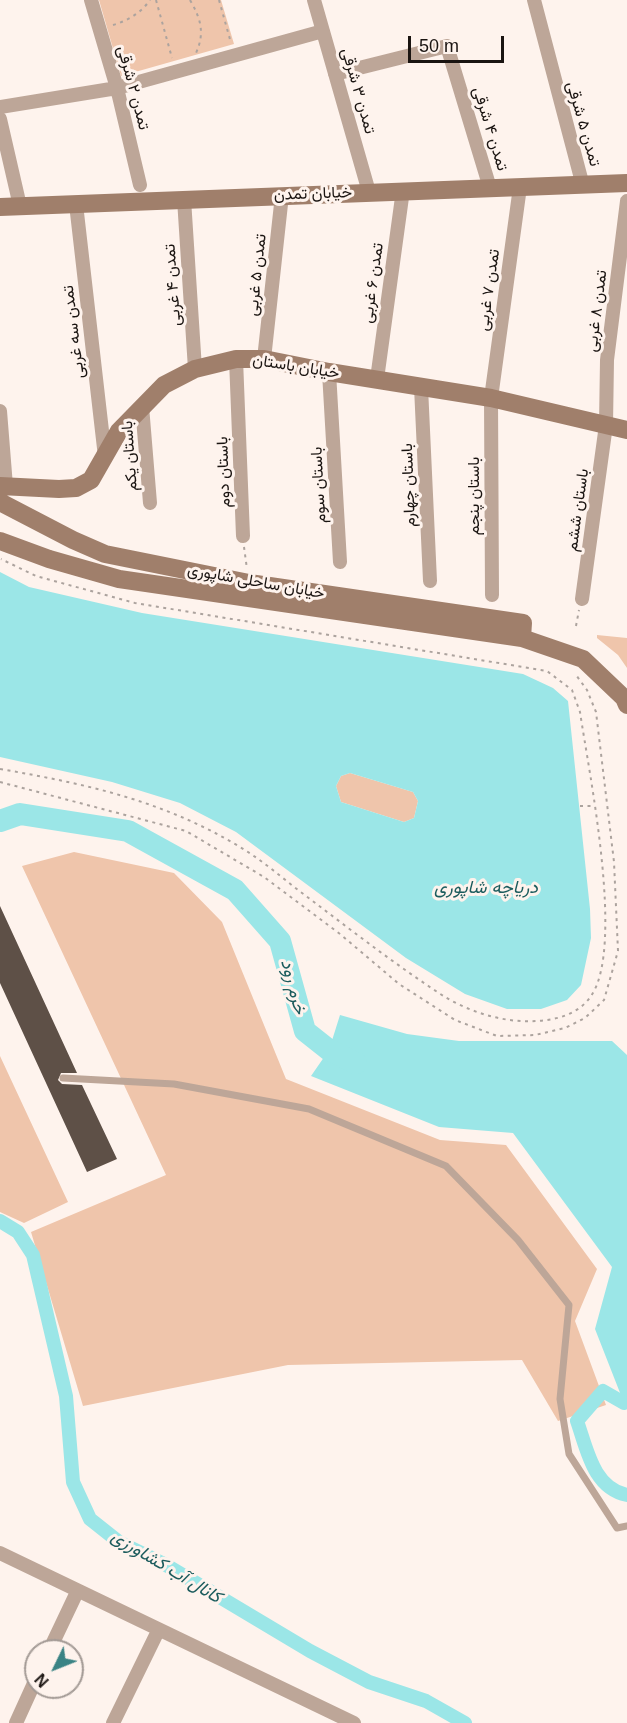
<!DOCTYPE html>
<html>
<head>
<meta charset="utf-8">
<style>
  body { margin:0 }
  #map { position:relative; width:627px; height:1723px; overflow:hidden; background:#fef3ed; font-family:Helvetica,sans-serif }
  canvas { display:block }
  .north { position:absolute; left:24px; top:1639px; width:60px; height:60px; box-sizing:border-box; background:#fef3ed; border:2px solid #a39a95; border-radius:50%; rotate:227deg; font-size:16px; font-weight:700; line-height:24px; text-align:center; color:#1a1411 }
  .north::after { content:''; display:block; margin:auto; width:21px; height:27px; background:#3a8384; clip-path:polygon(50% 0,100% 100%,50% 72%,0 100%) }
  .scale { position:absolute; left:408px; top:36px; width:96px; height:27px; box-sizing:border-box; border:3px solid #1a1411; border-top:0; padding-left:8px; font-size:18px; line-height:21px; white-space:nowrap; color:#1a1411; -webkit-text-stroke:4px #fef3ed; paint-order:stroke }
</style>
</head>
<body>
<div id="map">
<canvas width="627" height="1723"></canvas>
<div class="north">N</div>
<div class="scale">50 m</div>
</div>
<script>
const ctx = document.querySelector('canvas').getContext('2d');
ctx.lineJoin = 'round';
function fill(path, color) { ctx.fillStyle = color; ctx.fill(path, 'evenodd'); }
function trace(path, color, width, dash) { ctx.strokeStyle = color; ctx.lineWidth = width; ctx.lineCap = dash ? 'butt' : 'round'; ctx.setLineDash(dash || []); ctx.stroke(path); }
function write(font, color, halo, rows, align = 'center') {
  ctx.font = font + ' Helvetica,Vazirmatn,sans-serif'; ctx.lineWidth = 6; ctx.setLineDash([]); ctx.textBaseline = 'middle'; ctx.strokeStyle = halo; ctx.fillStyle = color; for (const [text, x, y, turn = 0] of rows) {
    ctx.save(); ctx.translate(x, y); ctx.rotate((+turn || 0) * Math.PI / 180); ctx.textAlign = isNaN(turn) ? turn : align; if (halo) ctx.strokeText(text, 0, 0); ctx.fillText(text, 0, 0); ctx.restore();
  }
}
const green = new Path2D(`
  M 99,0 L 221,0 L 234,44 L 121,76 Z
  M 597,635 L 627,638 L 627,668 L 618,655 L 597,638 Z
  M 350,773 L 413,792 L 418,801 L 414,818 L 404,822 L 341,802 L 336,786 L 341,776 Z
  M 74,852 L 174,873 L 222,922 L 286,1079 L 440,1140 L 506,1145 L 597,1269 L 575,1321 L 606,1405 L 558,1421 L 522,1360 L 288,1365 L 83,1406 L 31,1232 L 166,1175 L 22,866 Z
  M 0,1056 L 68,1202 L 24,1223 L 0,1212 Z`);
const water = new Path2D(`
  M 0,572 L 29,587 L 142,613 L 523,674 L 553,688 L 568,701 L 590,909 L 591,938 L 581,985 L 567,1000 L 541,1009 L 507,1009 L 465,994 L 406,958 L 236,832 L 180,803 L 112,782 L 0,757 ZM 350,773 L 413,792 L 418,801 L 414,818 L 404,822 L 341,802 L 336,786 L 341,776 Z
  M 340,1015 L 407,1034 L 459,1041 L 612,1041 L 627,1055 L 627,1401 L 624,1403 L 595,1329 L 612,1267 L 513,1133 L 439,1127 L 311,1076 L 329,1050 Z`);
const canal = new Path2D(`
  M 0,1221 L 18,1232 L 33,1255 L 66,1396 L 73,1482 L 90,1519 L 119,1542 L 166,1565 L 310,1651 L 369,1682 L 426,1701 L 465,1723
  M 624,1403 L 603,1391 L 577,1421 C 587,1449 593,1488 627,1495`);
const river = new Path2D(`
  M 0,821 L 20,814 L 128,831 L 235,890 L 280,941 L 305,1031 L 329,1050 L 356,1063`);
const building = new Path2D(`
  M 0,906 L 77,1073 L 61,1073 L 58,1080 L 62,1084 L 82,1085 L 117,1159 L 87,1172 L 0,983 Z`);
const path = new Path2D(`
  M 156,0 L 172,58
  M 190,0 C 201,19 205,33 196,53
  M 219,0 L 231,43
  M 113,25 C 127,21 141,13 150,0
  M 244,547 L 247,569
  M 576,626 L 579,610
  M 0,769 C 87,784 164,801 240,847 C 260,859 279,875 298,890 C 346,926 394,964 445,997 C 472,1013 505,1023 536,1021 C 557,1020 579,1014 591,996 C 625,947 589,773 580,712 L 572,690 L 547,671 L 135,603 L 36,576 L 1,559
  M 0,782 L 186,831 L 264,877 L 340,934 L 399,984 L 455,1020 L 497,1036 L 535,1035 L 565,1028 L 585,1018 L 604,1000 L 618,951 L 614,862 L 596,712 L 587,690 L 576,675
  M 580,806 L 594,806`);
const lane = new Path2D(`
  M 63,1078 L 174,1084 L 309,1109 L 446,1166 L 518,1240 L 569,1305 L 560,1399 L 569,1454 L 617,1528 L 627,1526`);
const street = new Path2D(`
  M 91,0 L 117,88 L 140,185
  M 314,0 L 369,192
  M 534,0 L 583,186
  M 335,74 L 447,46 L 490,188
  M 0,107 L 117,88 L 323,31
  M 0,119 L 20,206
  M 184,199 L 195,369
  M 76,204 L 105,457
  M 236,359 L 243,536
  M 264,359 L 282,195
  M 329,372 L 340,562
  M 377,379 L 403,190
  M 421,387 L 430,581
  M 142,406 L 150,503
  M 0,411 L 6,486
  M 492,595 L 491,398 L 520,187
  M 582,599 L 606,425 L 607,360 L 627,201
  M 0,1553 L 354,1723
  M 49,1651 L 77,1592
  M 16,1723 L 36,1679
  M 113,1723 L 158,1631`);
const secondary = new Path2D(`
  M 0,207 L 627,183
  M 0,486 L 59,489 L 76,488 L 91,480 L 119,431 L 164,385 L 195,369 L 236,359 L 264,359 L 329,372 L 491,398 L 627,430
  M 0,502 L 73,540 L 105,554 L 249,583 L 523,623 L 522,638
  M 0,541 L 49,559 L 119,579 L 522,638 L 583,659 L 624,698 L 627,705`);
const streetNames = [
  ["تمدن ۲ شرقی",133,88,75],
  ["تمدن ۳ شرقی",358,91,74],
  ["تمدن ۵ شرقی",583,124,74],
  ["تمدن ۴ شرقی",490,129,73],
  ["خیابان تمدن",313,194,-2],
  ["تمدن ۵ غربی",257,275,-84],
  ["تمدن ۶ غربی",373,283,-82],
  ["تمدن ۴ غربی",173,285,-94],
  ["تمدن ۷ غربی",489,290,-82],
  ["تمدن ۸ غربی",597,311,-83],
  ["تمدن سه غربی",74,332,-97],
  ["خیابان باستان",296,367,9],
  ["باستان یکم",130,456,-94],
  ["باستان دوم",224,472,-92],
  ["باستان سوم",319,485,-93],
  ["باستان چهارم",409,485,-92],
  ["باستان پنجم",475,496,-90],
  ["باستان ششم",578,510,-82],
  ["خیابان ساحلی شاپوری",256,582,10]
];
const waterNames = [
  ["دریاچه شاپوری",486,888],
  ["خرم رود",293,987,75],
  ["کانال آب کشاورزی",166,1567,31]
];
fill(green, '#efc5ab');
fill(water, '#9be6e7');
trace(canal, '#9be6e7', 14);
trace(river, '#9be6e7', 22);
fill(building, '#5e5047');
trace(path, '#aca39e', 2, [3, 4.5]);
trace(lane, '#bda698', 7);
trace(street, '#bda698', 14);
trace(secondary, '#a07f6b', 18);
write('16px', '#1a1411', '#fef3ed', streetNames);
write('italic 18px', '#1c5c5d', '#fef3ed', waterNames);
</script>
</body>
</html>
